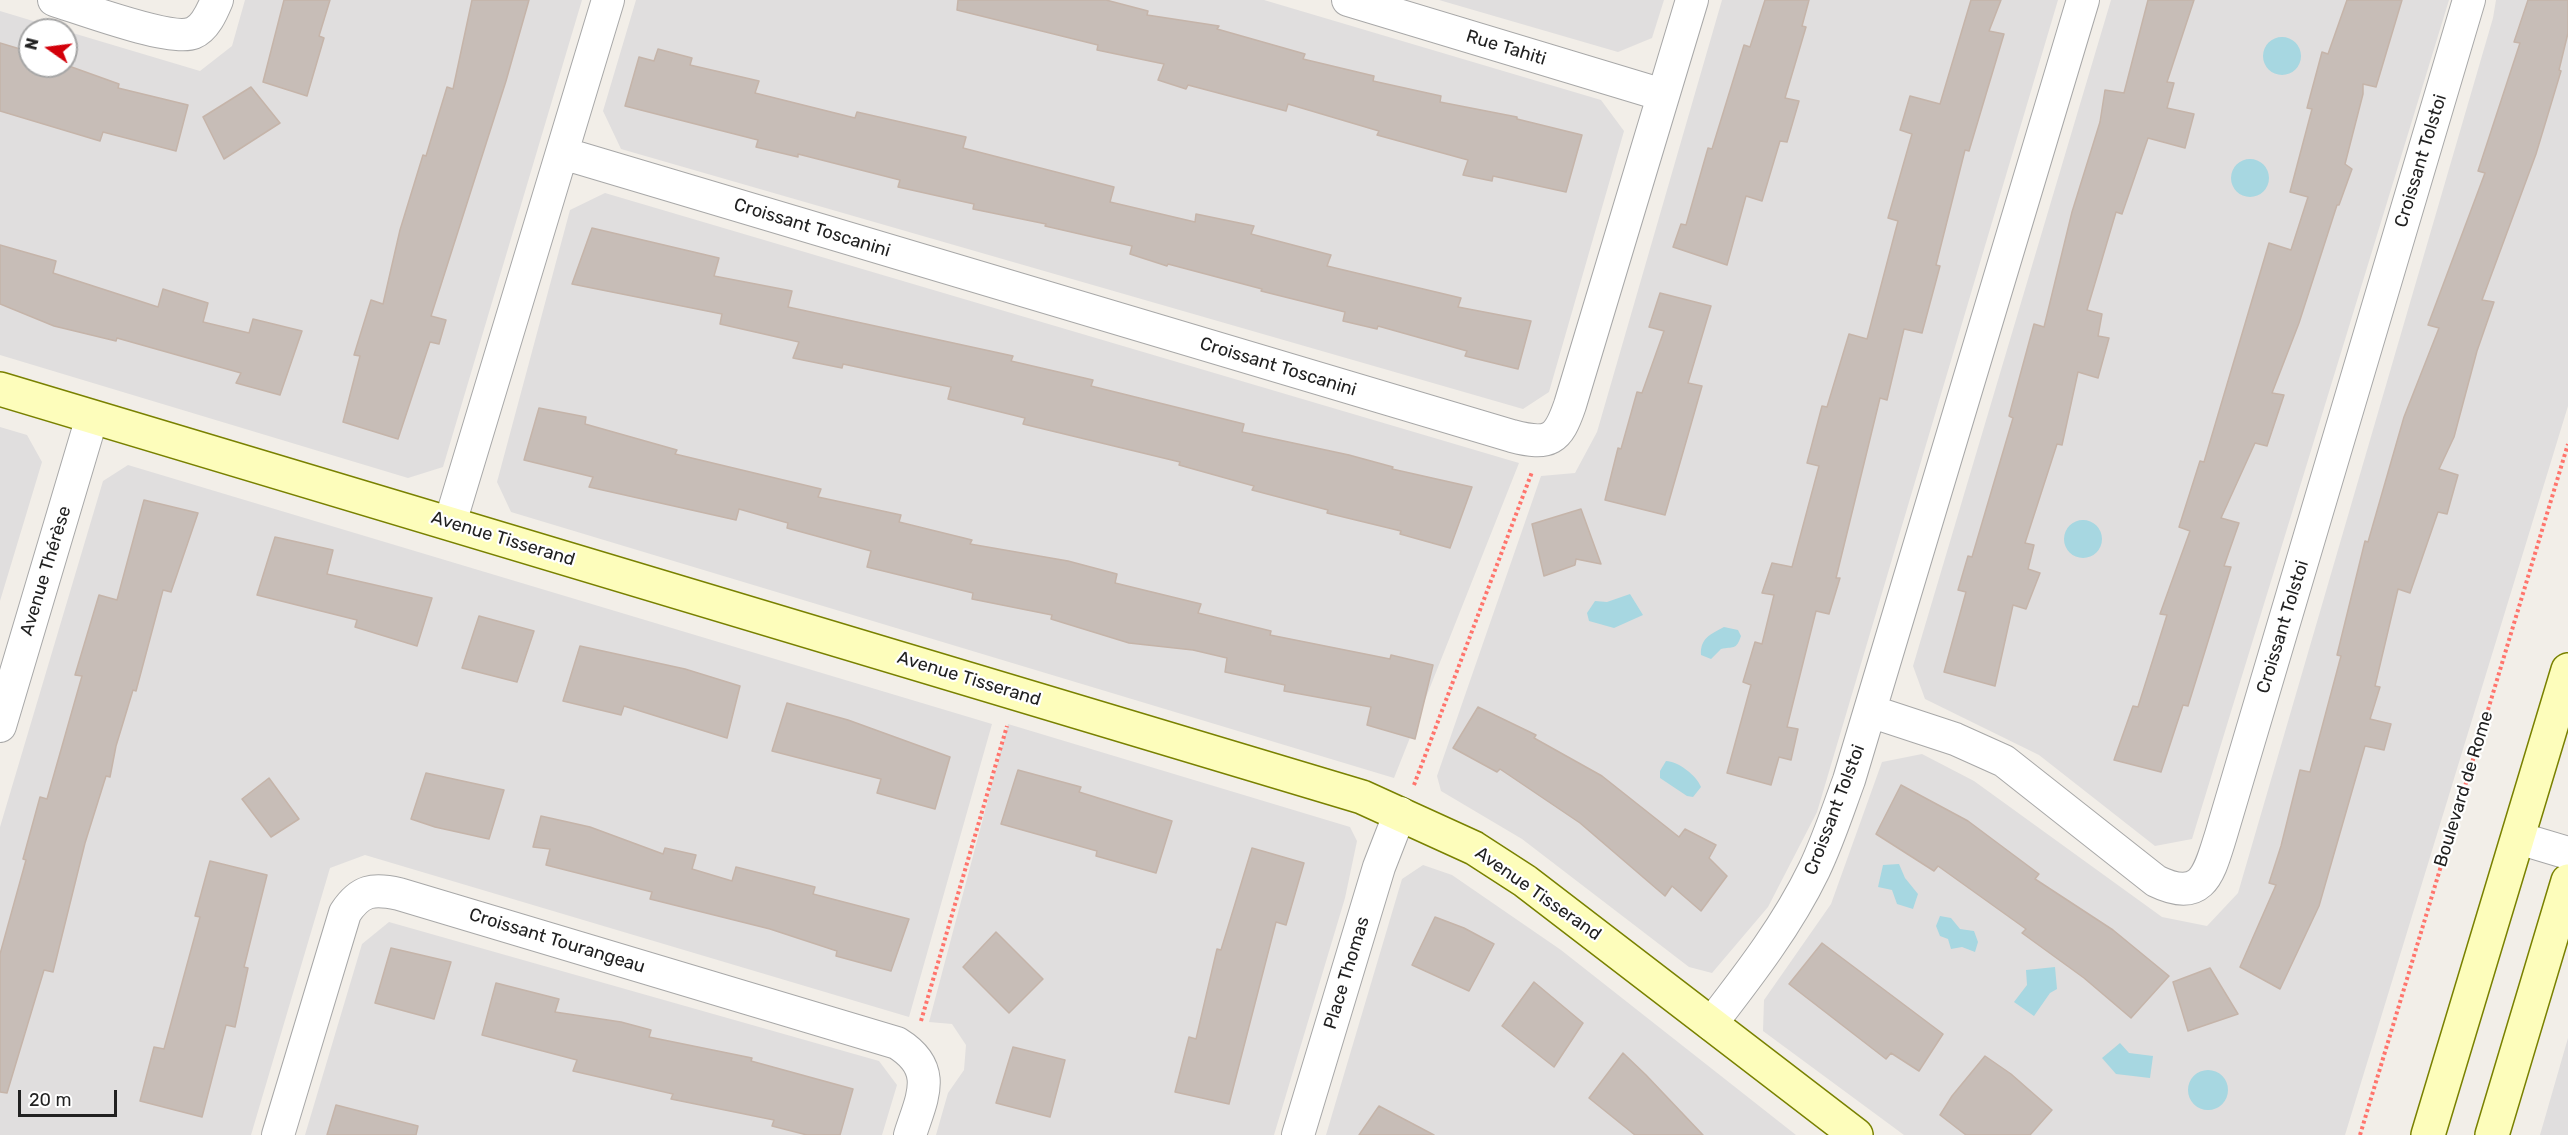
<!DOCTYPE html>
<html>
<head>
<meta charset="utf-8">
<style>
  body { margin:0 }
  #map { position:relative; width:2568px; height:1135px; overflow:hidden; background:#f2eee8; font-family:Rubik,sans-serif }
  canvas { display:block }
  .north { position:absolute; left:18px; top:18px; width:60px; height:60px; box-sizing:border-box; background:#fff; border:2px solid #a6a6a6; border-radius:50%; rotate:284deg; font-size:16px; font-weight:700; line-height:24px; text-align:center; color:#212121 }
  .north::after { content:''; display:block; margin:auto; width:21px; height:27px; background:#d3000a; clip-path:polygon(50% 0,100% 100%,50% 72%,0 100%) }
  .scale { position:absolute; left:18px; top:1090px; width:99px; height:27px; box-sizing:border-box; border:3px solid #212121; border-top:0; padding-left:8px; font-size:18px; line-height:21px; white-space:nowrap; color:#212121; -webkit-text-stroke:4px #fff; paint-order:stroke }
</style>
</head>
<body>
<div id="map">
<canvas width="2568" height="1135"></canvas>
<div class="north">N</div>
<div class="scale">20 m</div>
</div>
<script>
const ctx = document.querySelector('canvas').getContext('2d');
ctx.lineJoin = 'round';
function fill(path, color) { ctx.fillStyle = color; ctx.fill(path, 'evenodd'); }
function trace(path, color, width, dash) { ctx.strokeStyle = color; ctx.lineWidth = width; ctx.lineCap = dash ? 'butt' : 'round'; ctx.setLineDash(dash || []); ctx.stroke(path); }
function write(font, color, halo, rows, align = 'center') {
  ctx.font = font + ' Rubik,sans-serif'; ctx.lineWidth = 4.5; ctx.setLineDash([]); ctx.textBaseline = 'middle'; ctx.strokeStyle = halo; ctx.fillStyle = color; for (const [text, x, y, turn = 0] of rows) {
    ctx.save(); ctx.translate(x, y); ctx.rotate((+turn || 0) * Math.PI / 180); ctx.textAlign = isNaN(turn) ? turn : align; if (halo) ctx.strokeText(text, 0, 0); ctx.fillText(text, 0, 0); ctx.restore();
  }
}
const residential = new Path2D(`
  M 245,0 L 582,0 L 443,467 L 408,478 L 0,355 L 0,11 L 63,30 L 30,30 L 30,66 L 66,66 L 66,31 L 200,71 L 232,46 Z
  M 636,0 L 1264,0 L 1601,100 L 1624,131 L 1549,392 L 1523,409 L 621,149 L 603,111 Z
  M 1439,0 L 1664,0 L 1652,38 L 1618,52 Z
  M 1722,0 L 2058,0 L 1817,812 L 1768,907 L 1712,973 L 1689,967 L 1522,839 L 1441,791 L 1437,776 L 1541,476 L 1575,473 L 1597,432 Z
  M 2111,0 L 2449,0 L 2192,839 L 2155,846 L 2039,755 L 1925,699 L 1913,666 Z
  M 2496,0 L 2568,0 L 2568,406 L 2345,1135 L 1904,1135 L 1763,1031 L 1764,1000 L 1831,904 L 1882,762 L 1922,754 L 1974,781 L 2162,917 L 2207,926 L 2238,893 L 2493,18 Z
  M 605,193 L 1519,463 L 1394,778 L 511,512 L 497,482 L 570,210 Z
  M 0,427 L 27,435 L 42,462 L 0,601 Z
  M 128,465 L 992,724 L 909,1017 L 365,855 L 330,868 L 251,1135 L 0,1135 L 0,827 L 103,481 Z
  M 1008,724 L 1350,827 L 1357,841 L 1345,898 L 1274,1135 L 936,1135 L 948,1093 L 964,1070 L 966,1045 L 952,1024 L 929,1022 Z
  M 1423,865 L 1452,875 L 1561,950 L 1796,1135 L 1326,1135 L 1402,879 Z
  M 389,922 L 879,1061 L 897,1085 L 882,1135 L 305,1135 L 362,944 Z
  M 2568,1038 L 2568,1135 L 2540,1135 Z`);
const water = new Path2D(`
  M2263 56a19 19 0 1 1 38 0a19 19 0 1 1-38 0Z
  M2231 178a19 19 0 1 1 38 0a19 19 0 1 1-38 0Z
  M2064 539a19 19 0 1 1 38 0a19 19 0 1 1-38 0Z
  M 1630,594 L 1643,615 L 1614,628 L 1589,621 L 1587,613 L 1595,601 L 1607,602 Z
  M 1724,627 L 1738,630 L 1741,636 C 1736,651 1733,646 1721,649 L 1711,659 L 1701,655 C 1700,638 1711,634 1724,627 Z
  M 1666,761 C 1678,761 1697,776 1701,787 L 1693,797 L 1687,796 L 1660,778 L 1660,771 Z
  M 1899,864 L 1905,878 L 1918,894 L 1913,909 L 1897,904 L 1892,890 L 1878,887 L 1883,865 Z
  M 1940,916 L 1951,918 L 1960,929 L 1974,931 L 1978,942 L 1975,952 L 1962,947 L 1951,949 L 1948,939 L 1940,936 L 1936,926 Z
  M 2055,967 L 2057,989 L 2050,993 L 2034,1016 L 2014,1002 L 2027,985 L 2026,970 Z
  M 2120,1043 L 2129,1053 L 2153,1056 L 2150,1078 L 2116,1074 L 2102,1058 Z
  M2188 1090a20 20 0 1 1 40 0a20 20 0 1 1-40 0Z`);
const building = new Path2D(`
  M 284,0 L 330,0 L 319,36 L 324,38 L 307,96 L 263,82 Z
  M 472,0 L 529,0 L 506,81 L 431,316 L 446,320 L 439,344 L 430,342 L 398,439 L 343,422 L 360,356 L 354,355 L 371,300 L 383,304 L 400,230 L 423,155 L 426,156 L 447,87 L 453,89 Z
  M 958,0 L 1106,0 L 1148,11 L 1147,15 L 1219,26 L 1217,29 L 1305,54 L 1303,59 L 1374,76 L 1373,81 L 1441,96 L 1440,102 L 1517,117 L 1517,119 L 1582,135 L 1566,192 L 1493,176 L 1492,181 L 1463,175 L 1468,160 L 1377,135 L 1379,131 L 1288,104 L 1286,111 L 1188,85 L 1186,89 L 1158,80 L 1164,64 L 1097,50 L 1098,45 L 957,10 Z
  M 1765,0 L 1809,0 L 1802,26 L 1806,27 L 1785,98 L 1799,101 L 1787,142 L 1780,141 L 1762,201 L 1746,196 L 1727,265 L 1673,247 L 1681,224 L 1686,225 L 1708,148 L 1712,149 L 1744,45 L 1750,47 Z
  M 1971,0 L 2001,0 L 1989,31 L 2004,34 L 1969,151 L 1965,150 L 1936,265 L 1940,266 L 1922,333 L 1904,329 L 1887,400 L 1880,398 L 1836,578 L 1840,578 L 1829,614 L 1816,611 L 1787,727 L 1798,729 L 1791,760 L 1779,757 L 1771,785 L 1727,773 L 1751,685 L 1743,682 L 1755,642 L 1762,644 L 1774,595 L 1762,593 L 1772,563 L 1792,567 L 1819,466 L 1807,463 L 1822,406 L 1827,407 L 1849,334 L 1867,339 L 1898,221 L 1888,218 L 1912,134 L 1900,130 L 1910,96 L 1940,104 Z
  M 2148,0 L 2194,0 L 2167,82 L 2174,83 L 2167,108 L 2194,114 L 2185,148 L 2148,138 L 2122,214 L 2116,212 L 2087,310 L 2102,314 L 2098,336 L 2109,338 L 2098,378 L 2078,372 L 2062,445 L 2057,444 L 2025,543 L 2034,545 L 2028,569 L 2040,573 L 2026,609 L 2013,605 L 1995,686 L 1944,672 L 1966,592 L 1958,590 L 1968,556 L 1972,557 L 2013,418 L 2009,416 L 2034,324 L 2044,327 L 2072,212 L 2100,122 L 2105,90 L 2124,93 Z
  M 2347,0 L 2402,0 L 2376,87 L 2363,84 L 2363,94 L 2345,164 L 2352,169 L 2339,205 L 2337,205 L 2299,323 L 2272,393 L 2284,395 L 2267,446 L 2255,443 L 2221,518 L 2239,523 L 2224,566 L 2231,567 L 2188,706 L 2183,705 L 2161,772 L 2114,760 L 2133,706 L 2138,707 L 2167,615 L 2160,614 L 2190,531 L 2179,527 L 2200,461 L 2204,462 L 2269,243 L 2291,250 L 2308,197 L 2290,192 L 2312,109 L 2307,108 L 2322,52 L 2328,54 Z
  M 2528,0 L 2568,0 L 2568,33 L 2559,70 L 2561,71 L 2536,154 L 2482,300 L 2494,302 L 2477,351 L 2454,437 L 2439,469 L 2458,475 L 2447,514 L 2438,512 L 2410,593 L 2398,589 L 2375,686 L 2380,687 L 2370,719 L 2391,724 L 2384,750 L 2365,746 L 2319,906 L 2280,989 L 2240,967 L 2276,885 L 2269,883 L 2281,846 L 2300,770 L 2310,772 L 2341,656 L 2337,655 L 2365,541 L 2368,542 L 2404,417 L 2439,328 L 2428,325 L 2485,173 L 2478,171 L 2520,43 L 2514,42 Z
  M 0,43 L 30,52 L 30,66 L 66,65 L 119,84 L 118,88 L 188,105 L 176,151 L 103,132 L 100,141 L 0,111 Z
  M 658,49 L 692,58 L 690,65 L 759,81 L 755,93 L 855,118 L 857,112 L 966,137 L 963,148 L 1114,187 L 1110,202 L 1195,222 L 1196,214 L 1254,226 L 1251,234 L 1331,255 L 1327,266 L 1461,298 L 1458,307 L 1531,321 L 1518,369 L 1465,356 L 1467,351 L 1378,326 L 1377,329 L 1343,321 L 1345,312 L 1261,291 L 1262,289 L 1168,264 L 1167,266 L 1130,254 L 1132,246 L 1045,226 L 1046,224 L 973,209 L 974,204 L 898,187 L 900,180 L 798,154 L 798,157 L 756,147 L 758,140 L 625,106 L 639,57 L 654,61 Z
  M 251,87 L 280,123 L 224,159 L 203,117 Z
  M 592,228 L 719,258 L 714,276 L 792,291 L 788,307 L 1013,356 L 1011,361 L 1093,380 L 1091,386 L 1244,424 L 1242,432 L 1349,455 L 1393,467 L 1392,469 L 1472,487 L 1450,548 L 1400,534 L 1401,531 L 1327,513 L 1328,510 L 1252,490 L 1254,486 L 1179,465 L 1180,462 L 1023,424 L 1025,418 L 948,399 L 951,387 L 843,364 L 842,368 L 793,358 L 799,342 L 720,324 L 722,314 L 572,284 Z
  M 0,245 L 56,261 L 53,273 L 158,307 L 163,289 L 208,303 L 203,322 L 249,333 L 253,319 L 302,331 L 280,395 L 236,383 L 241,373 L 117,338 L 116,341 L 54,326 L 0,304 Z
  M 1660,293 L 1711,306 L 1688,383 L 1702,386 L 1665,515 L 1605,500 L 1618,448 L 1621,449 L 1637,392 L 1642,393 L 1664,331 L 1649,327 Z
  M 539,408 L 586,417 L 585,424 L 677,450 L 675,454 L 821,489 L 818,497 L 901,515 L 899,522 L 972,540 L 970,544 L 1068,561 L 1117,574 L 1115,583 L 1201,604 L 1198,613 L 1271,631 L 1270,635 L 1390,659 L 1391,655 L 1433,665 L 1415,739 L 1367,725 L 1371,707 L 1284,691 L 1285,685 L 1225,672 L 1227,658 L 1193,650 L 1129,643 L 1051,619 L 1052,615 L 972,599 L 973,593 L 867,567 L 871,551 L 787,528 L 788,523 L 739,509 L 736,520 L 589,487 L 593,477 L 524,460 Z
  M 144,500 L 198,513 L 171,592 L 163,590 L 136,691 L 133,690 L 116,746 L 110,777 L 106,776 L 85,843 L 53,972 L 44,970 L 7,1093 L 0,1092 L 0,954 L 26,860 L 23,859 L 40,797 L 47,799 L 82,676 L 75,675 L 99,595 L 117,600 Z
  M 1581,509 L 1601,564 L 1576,559 L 1575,565 L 1544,576 L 1532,524 Z
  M 275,537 L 333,550 L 327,574 L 432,598 L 417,646 L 355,627 L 357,620 L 257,595 Z
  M 479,616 L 534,631 L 517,682 L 462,668 Z
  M 580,646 L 685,669 L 740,686 L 727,738 L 624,706 L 621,715 L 563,701 Z
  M 787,703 L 848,720 L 950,757 L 935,809 L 877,793 L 881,779 L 772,751 Z
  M 1478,707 L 1536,735 L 1534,738 L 1602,776 L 1679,837 L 1685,829 L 1716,845 L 1709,858 L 1727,876 L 1701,911 L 1672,886 L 1665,896 L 1580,823 L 1500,769 L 1497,772 L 1453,748 Z
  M 1018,770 L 1081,787 L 1079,792 L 1172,821 L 1156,873 L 1096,856 L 1097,851 L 1001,824 Z
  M 426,773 L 504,790 L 489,839 L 435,827 L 411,819 Z
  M 269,778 L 299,819 L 271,837 L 242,799 Z
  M 1901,785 L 1968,821 L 2039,874 L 2035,879 L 2113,930 L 2169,976 L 2131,1018 L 2084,978 L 2022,933 L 2026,929 L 1938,866 L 1934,871 L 1876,834 Z
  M 541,816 L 590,827 L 663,854 L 665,848 L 696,855 L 692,869 L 732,881 L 736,867 L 815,887 L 813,894 L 909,919 L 891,971 L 836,956 L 837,951 L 770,929 L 650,899 L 652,892 L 546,865 L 550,849 L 533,847 Z
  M 1252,848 L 1304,863 L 1286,925 L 1276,922 L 1229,1104 L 1175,1092 L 1189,1037 L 1196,1039 L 1217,949 L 1221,950 Z
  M 210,861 L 267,875 L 244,967 L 248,968 L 235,1027 L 226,1025 L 202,1117 L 140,1101 L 154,1047 L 164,1049 L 200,917 L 195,916 Z
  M 1435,917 L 1464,928 L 1494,944 L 1469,991 L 1412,965 Z
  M 996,932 L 1043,979 L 1009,1013 L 963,967 Z
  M 1822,943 L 1943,1034 L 1919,1071 L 1891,1053 L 1886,1059 L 1789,984 Z
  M 391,948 L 451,962 L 434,1019 L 375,1003 Z
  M 2210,968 L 2238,1014 L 2188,1031 L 2173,982 Z
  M 1534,982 L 1583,1023 L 1554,1067 L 1502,1026 Z
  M 496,983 L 559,999 L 555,1012 L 621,1022 L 651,1030 L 649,1037 L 752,1058 L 751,1061 L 853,1089 L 840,1135 L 807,1135 L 772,1126 L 774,1120 L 671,1099 L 673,1094 L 573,1071 L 577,1060 L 482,1035 Z
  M 1013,1047 L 1065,1060 L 1050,1117 L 996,1103 Z
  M 1623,1053 L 1646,1075 L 1703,1135 L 1635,1135 L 1589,1098 Z
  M 1985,1056 L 2011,1074 L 2052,1110 L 2030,1135 L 1966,1135 L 1940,1115 L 1952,1096 Z
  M 336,1105 L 418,1126 L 416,1135 L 327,1135 Z
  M 1379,1106 L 1434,1135 L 1359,1135 Z`);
const path = new Path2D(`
  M 1414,785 L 1532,472
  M 921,1021 L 1007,726
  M 2360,1135 L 2568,444`);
const street = new Path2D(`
  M 54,0 C 80,8 171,42 193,33 C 205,28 212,12 217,0
  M 1348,0 L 1663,95
  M 562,153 L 1512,436 C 1550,446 1558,440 1570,405 L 1692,0
  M 450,523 L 608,0
  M 1870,711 L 1955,739 L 2004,761 L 2156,881 C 2203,904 2209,873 2221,835 L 2469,0
  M 0,726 L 92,417
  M 2518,838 L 2568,853
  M 1711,1024 C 1748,976 1787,926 1814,870 C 1828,841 1838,810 1849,780 L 2083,0
  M 278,1135 L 345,913 C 360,890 373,888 399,894 L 897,1043 C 939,1069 922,1097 910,1135
  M 1298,1135 L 1379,867 L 1400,813`);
const secondary = new Path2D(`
  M 0,389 L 1362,797 L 1474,848 L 1525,881 L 1856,1135
  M 2428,1135 L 2568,670
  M 2492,1135 L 2568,881`);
const streetNames = [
  ["Rue Tahiti",1506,48,17],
  ["Croissant Tolstoi",2421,161,-73],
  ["Croissant Toscanini",812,228,17],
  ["Croissant Toscanini",1278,367,17],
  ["Avenue Tisserand",503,539,17],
  ["Avenue Thérèse",46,571,-73],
  ["Croissant Tolstoi",2283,627,-73],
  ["Avenue Tisserand",969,679,17],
  ["Boulevard de Rome",2464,789,-73],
  ["Croissant Tolstoi",1835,810,-69],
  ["Avenue Tisserand",1538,894,35],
  ["Croissant Tourangeau",557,941,17],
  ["Place Thomas",1347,973,-73]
];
fill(residential, '#e0dede');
fill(water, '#a7d7e1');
fill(building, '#c7bdb7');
trace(building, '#c5b4a9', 1.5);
trace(street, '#a8a8a8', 34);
trace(secondary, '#798100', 36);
trace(path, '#ff746c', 4, [3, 3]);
trace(street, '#fff', 32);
trace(secondary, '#fdfdbb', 33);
write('18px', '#212121', '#fff', streetNames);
</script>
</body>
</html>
